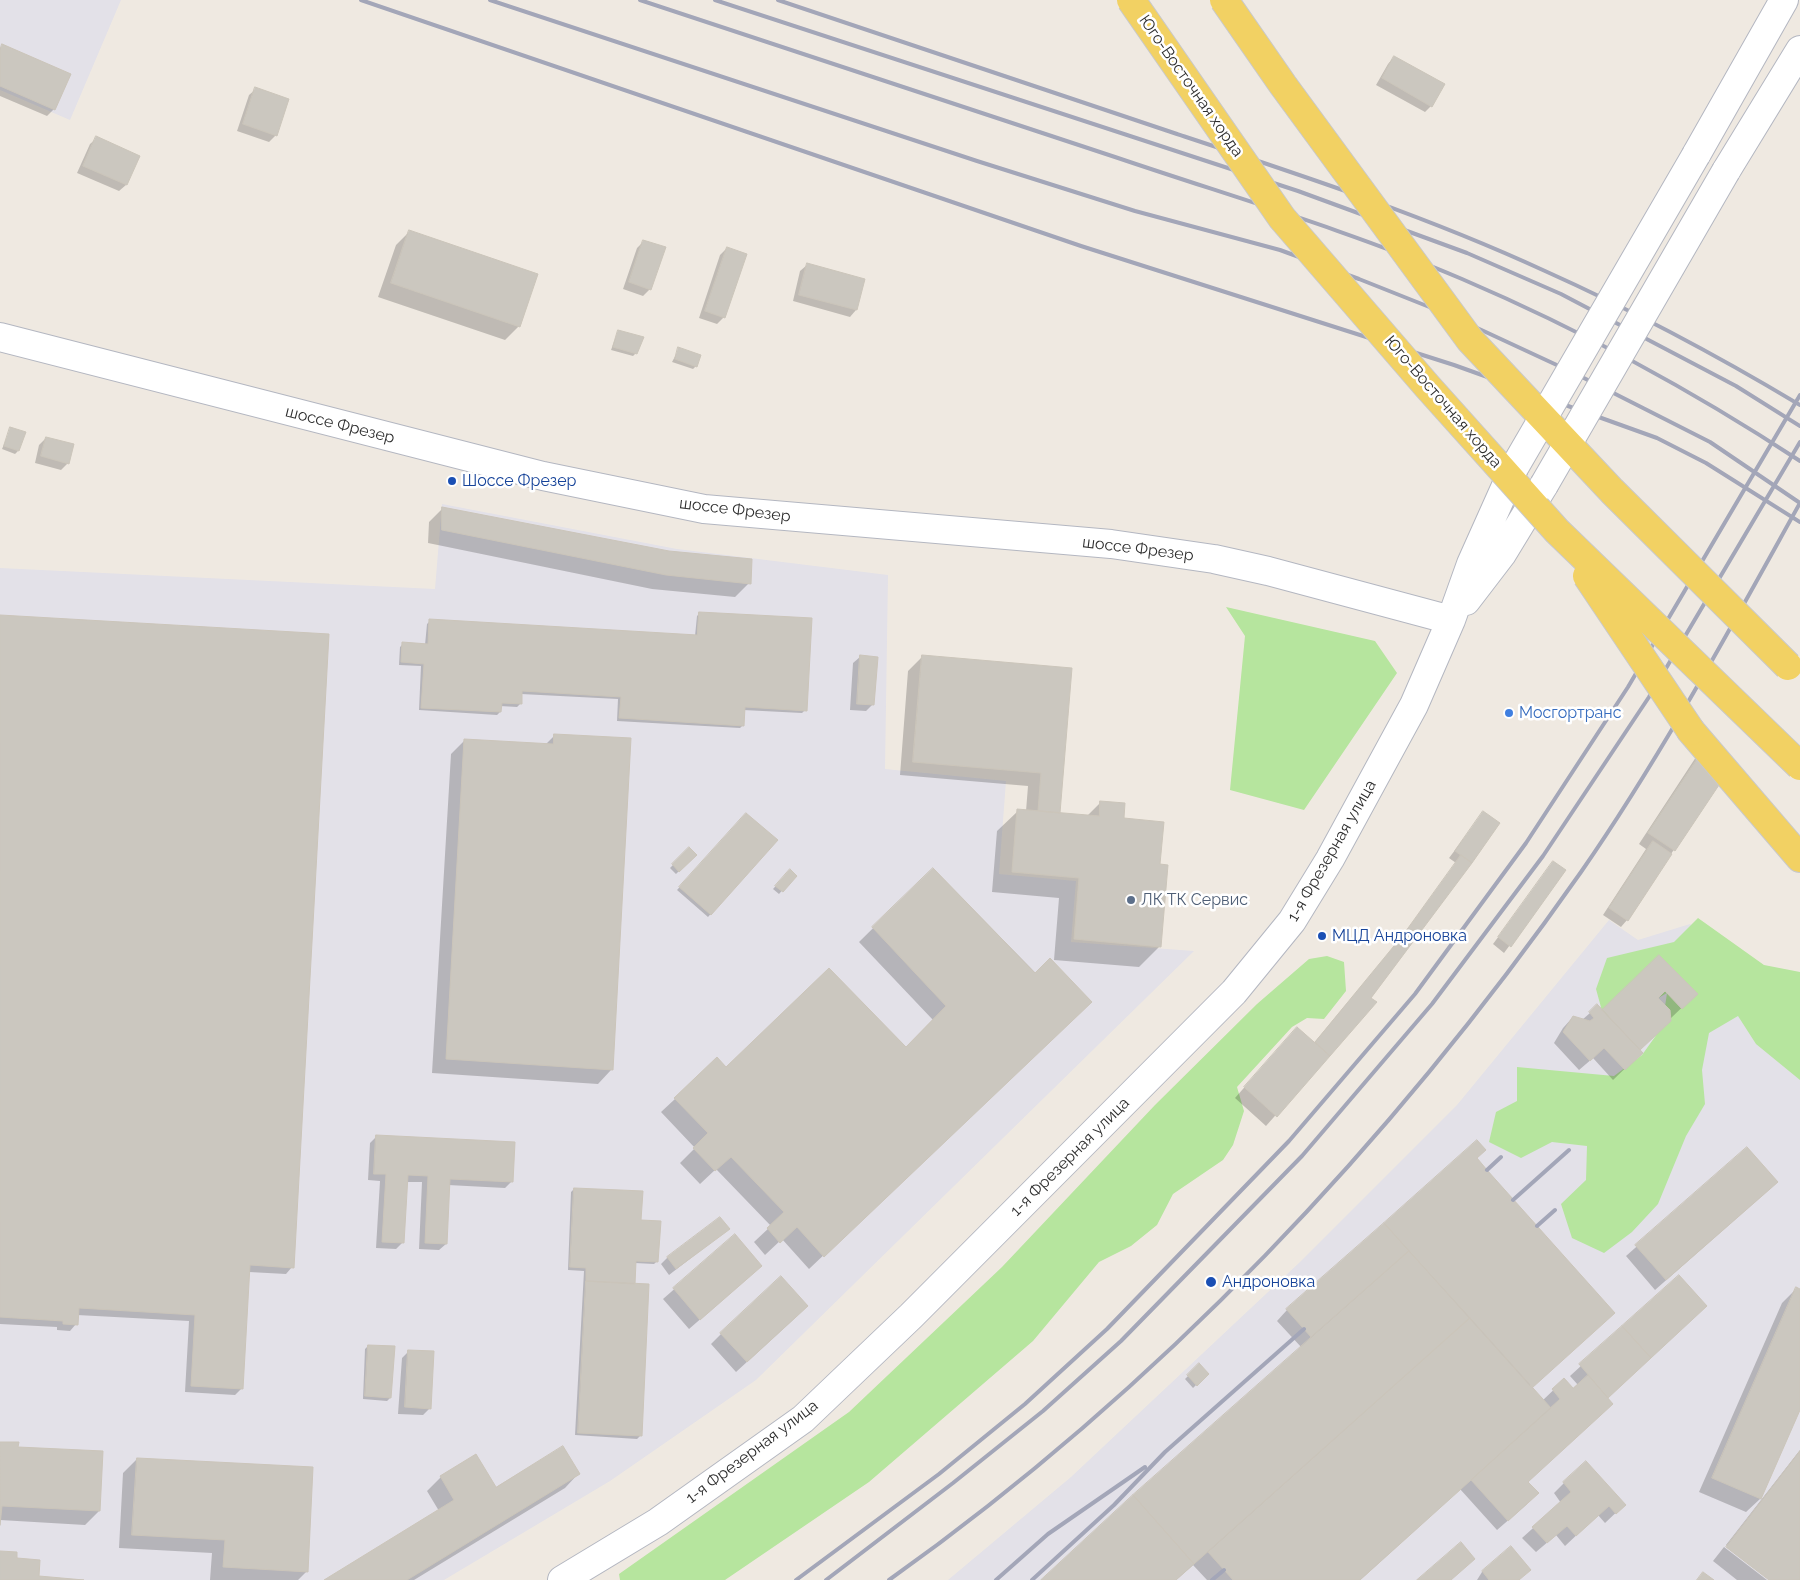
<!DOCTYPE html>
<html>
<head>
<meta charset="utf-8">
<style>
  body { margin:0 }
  canvas { display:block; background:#efe9e1 }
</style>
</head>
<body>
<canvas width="1800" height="1580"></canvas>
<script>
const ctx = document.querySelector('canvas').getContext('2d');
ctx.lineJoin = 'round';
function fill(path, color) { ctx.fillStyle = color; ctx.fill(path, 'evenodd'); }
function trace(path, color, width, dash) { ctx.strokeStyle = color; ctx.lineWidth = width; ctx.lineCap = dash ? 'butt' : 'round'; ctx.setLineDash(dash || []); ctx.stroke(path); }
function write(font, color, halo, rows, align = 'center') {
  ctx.font = font + ' Raleway,sans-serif'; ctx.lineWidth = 5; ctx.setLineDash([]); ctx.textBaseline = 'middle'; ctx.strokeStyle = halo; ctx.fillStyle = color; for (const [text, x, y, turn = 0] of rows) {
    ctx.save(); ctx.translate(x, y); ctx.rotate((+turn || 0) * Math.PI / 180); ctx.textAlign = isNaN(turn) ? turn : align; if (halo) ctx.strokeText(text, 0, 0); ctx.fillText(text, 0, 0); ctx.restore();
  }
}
const industrial = new Path2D(`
  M 0,0 L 121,0 L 70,120 L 0,90 Z
  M 442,504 L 677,549 L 888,575 L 885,769 L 1006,781 L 999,874 L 1076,881 L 1071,942 L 1194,951 L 756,1380 L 610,1481 L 444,1580 L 0,1580 L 0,568 L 435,589 Z
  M 1609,920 L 1638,940 L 1690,924 L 1800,1005 L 1800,1580 L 948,1580 L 1071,1477 L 1300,1262 L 1457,1105 Z`);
const green = new Path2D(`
  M 1226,607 L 1375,641 L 1397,673 L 1304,810 L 1230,790 L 1245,636 Z
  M 1698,918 L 1764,965 L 1800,972 L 1800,1080 L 1756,1044 L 1738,1016 L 1709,1033 L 1702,1070 L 1705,1104 L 1686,1136 L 1658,1204 L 1632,1232 L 1604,1253 L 1572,1238 L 1561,1204 L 1586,1180 L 1587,1146 L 1552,1142 L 1521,1158 L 1489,1142 L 1496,1112 L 1517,1101 L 1517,1067 L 1614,1076 L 1642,1055 L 1662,1027 L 1667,993 L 1637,1010 L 1605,1022 L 1596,989 L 1607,958 L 1674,942 Z
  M 1327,956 L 1344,962 L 1346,991 L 1324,1019 L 1307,1018 L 1292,1027 L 1237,1087 L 1244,1111 L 1233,1145 L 1223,1160 L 1173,1194 L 1157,1225 L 1131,1246 L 1099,1262 L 1033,1341 L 869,1482 L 725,1580 L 620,1580 L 619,1574 L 849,1412 L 1002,1267 L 1155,1105 L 1257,1004 L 1309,959 Z`);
const shadow = new Path2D(`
  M 3,46 L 54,109 L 47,116 L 0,96 L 0,48 Z
  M 1394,57 L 1431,106 L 1425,112 L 1376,85 L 1388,64 Z
  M 256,89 L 276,135 L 269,142 L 237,131 L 249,95 Z
  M 97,138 L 139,157 L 126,185 L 119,191 L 77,173 L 90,144 Z
  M 410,231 L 519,326 L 505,340 L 378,297 L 396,245 Z
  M 644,241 L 650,289 L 643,296 L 623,289 L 637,248 Z
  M 727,248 L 724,317 L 717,324 L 699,318 L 720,255 Z
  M 807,265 L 864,280 L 856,310 L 850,317 L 793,301 L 800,271 Z
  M 618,331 L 636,353 L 633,356 L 611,350 Z
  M 679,349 L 696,366 L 693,369 L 672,362 Z
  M 11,428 L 18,451 L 15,454 L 2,449 Z
  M 46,438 L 68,463 L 61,470 L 35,463 L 39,445 Z
  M 443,508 L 669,552 L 749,583 L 735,597 L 652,589 L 428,543 L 429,522 Z
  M 700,613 L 805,710 L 802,713 L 743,710 L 743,725 L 740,728 L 617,721 L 618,699 L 521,694 L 520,704 L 517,707 L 500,706 L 500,712 L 497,715 L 419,710 L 421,666 L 399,665 L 400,647 L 403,644 L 425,645 L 427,624 L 430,621 L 695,636 L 697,616 Z
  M 0,617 L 292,1267 L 286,1274 L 249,1272 L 242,1388 L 235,1395 L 185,1392 L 189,1321 L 77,1315 L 76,1324 L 70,1331 L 57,1330 L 57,1327 L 0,1324 Z
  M 860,657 L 873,704 L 866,711 L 850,710 L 853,663 Z
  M 922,657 L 1070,669 L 1058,814 L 1087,816 L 1101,802 L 1123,820 L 1159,865 L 1160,946 L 1139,967 L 1054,960 L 1059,898 L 992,892 L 997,831 L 1018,811 L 1026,811 L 1028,786 L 900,775 L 908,671 Z
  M 555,735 L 611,1070 L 598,1084 L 432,1073 L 451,754 L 465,740 L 545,745 Z
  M 1696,757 L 1731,764 L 1627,920 L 1621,927 L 1603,915 L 1646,849 L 1639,844 Z
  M 1483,813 L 1498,823 L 1329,1055 L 1266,1126 L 1235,1098 L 1287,1039 L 1314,1043 L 1400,940 L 1456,863 L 1449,858 Z
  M 746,814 L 776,840 L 708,917 L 677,890 Z
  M 689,849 L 695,855 L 676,874 L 670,868 Z
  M 1553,863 L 1565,871 L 1504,953 L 1493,944 Z
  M 933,869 L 1077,1015 L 809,1269 L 782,1239 L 765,1255 L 754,1242 L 771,1226 L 716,1169 L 700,1184 L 680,1163 L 695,1148 L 661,1112 L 675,1099 L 726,1068 L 906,1048 L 933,1020 L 859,942 Z
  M 787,874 L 795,876 L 779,894 L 773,889 Z
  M 1659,957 L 1696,994 L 1671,1018 L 1669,1016 L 1639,1050 L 1641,1053 L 1613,1080 L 1593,1058 L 1579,1070 L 1554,1043 L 1563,1028 L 1573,1017 L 1582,1020 L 1590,1013 L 1602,1012 Z
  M 376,1137 L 512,1181 L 505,1188 L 448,1185 L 446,1244 L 439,1250 L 419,1249 L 422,1182 L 406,1182 L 403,1242 L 396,1249 L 376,1248 L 380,1181 L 368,1180 L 370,1143 Z
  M 1747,1149 L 1766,1192 L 1655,1290 L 1626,1256 Z
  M 1476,1158 L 1531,1388 L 1542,1401 L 1564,1380 L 1573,1390 L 1578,1385 L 1570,1376 L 1679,1276 L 1695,1316 L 1607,1398 L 1527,1483 L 1527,1504 L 1497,1530 L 1460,1489 L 1360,1580 L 1207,1580 L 1193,1565 L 1176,1580 L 1043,1580 L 1302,1348 L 1277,1321 L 1287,1310 L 1385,1224 Z
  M 574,1189 L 657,1261 L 654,1264 L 635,1263 L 634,1285 L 640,1436 L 637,1439 L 575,1435 L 584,1271 L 568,1270 L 571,1192 Z
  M 728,1229 L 669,1275 L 661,1264 L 668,1257 Z
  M 735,1236 L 750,1276 L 689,1329 L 663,1299 Z
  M 1796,1289 L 1800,1290 L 1800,1406 L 1760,1499 L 1746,1512 L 1699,1492 L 1782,1303 Z
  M 797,1316 L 736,1372 L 711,1344 L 721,1334 Z
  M 368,1346 L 390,1398 L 387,1401 L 363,1399 L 365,1349 Z
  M 409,1351 L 429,1409 L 423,1415 L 398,1414 L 402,1358 Z
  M 1199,1365 L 1207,1374 L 1193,1388 L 1185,1379 Z
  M 0,1443 L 17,1448 L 99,1511 L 85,1525 L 0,1520 Z
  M 1800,1450 L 1800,1580 L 1771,1580 L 1726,1545 Z
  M 475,1456 L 495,1489 L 578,1474 L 565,1488 L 414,1580 L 326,1580 L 439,1511 L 427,1491 L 441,1477 Z
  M 137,1459 L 307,1571 L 298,1580 L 210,1580 L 212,1553 L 119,1548 L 123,1473 Z
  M 1564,1483 L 1624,1505 L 1605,1523 L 1598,1515 L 1565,1546 L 1556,1535 L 1536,1552 L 1522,1538 L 1561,1503 L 1554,1493 Z
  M 1724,1547 L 1767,1580 L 1737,1580 L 1713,1561 Z
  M 1511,1548 L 1519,1580 L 1477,1580 L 1482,1572 Z`);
const building = new Path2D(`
  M 2,44 L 71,74 L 55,110 L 0,86 L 0,50 Z
  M 1394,56 L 1445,84 L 1432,107 L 1382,78 Z
  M 255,87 L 289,99 L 277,136 L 243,124 Z
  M 96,136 L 140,156 L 127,185 L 83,166 Z
  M 409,230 L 538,274 L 520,327 L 391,283 Z
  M 643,240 L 666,247 L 651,290 L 629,282 Z
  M 727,247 L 747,254 L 725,318 L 705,311 Z
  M 807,263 L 865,279 L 857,310 L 799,295 Z
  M 618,330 L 644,337 L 637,354 L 613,347 Z
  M 678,347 L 701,355 L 697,367 L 675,359 Z
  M 10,427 L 26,432 L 19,451 L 4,446 Z
  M 46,437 L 74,444 L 69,464 L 41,456 Z
  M 442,507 L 669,551 L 752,559 L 751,584 L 666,575 L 442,530 Z
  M 699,612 L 812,618 L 807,711 L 745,707 L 744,726 L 619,718 L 621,697 L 522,691 L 522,704 L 502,703 L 501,712 L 421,708 L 424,664 L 401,662 L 402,642 L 428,644 L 429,619 L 697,635 Z
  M 0,615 L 329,634 L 294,1268 L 250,1265 L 243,1389 L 191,1386 L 195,1315 L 79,1308 L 78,1325 L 63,1324 L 63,1321 L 0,1317 Z
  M 860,655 L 878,657 L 874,705 L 857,704 Z
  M 922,655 L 1072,668 L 1060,813 L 1038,811 L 1041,773 L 913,762 Z
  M 554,734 L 631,738 L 613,1070 L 446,1059 L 464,739 L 553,744 Z
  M 1706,746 L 1733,764 L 1675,851 L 1648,833 Z
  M 1100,801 L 1125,803 L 1124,818 L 1164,822 L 1160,864 L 1168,865 L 1161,947 L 1074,939 L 1079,878 L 1012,872 L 1017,809 L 1099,816 Z
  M 1483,811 L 1500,823 L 1472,863 L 1455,851 Z
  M 746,813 L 778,840 L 711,915 L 679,887 Z
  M 1653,841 L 1672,854 L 1628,921 L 1609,908 Z
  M 689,847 L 697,855 L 679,872 L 672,864 Z
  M 1461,855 L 1472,863 L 1371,998 L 1377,1002 L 1330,1056 L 1315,1042 L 1403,935 Z
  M 1553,861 L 1566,870 L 1511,947 L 1498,937 Z
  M 933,868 L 1035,973 L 1050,958 L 1092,1002 L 824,1257 L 797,1227 L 780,1243 L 767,1228 L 784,1212 L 731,1157 L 715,1171 L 693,1148 L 708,1133 L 674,1098 L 717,1057 L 726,1067 L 829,968 L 906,1047 L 946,1006 L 872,927 Z
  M 790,869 L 797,876 L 783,892 L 775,886 Z
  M 1659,955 L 1698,994 L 1682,1009 L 1665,991 L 1658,998 L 1670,1010 L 1671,1021 L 1640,1050 L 1602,1010 Z
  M 1597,1004 L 1643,1053 L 1625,1070 L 1604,1048 L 1590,1061 L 1563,1032 L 1573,1016 L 1590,1021 L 1594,1018 L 1589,1012 Z
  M 1297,1027 L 1330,1056 L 1277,1117 L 1244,1087 Z
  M 376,1135 L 515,1142 L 513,1182 L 450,1179 L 447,1244 L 425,1243 L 428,1176 L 408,1175 L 404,1243 L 382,1242 L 386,1174 L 374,1174 Z
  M 1477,1140 L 1486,1150 L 1477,1158 L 1487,1170 L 1615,1313 L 1532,1388 L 1384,1223 Z
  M 1747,1147 L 1778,1182 L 1666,1280 L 1635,1245 Z
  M 574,1188 L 643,1191 L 641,1220 L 661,1221 L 658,1262 L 636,1261 L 635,1284 L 586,1281 L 586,1268 L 570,1267 Z
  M 720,1217 L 730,1229 L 676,1269 L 667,1257 Z
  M 1384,1223 L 1409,1251 L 1311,1337 L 1286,1309 Z
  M 735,1234 L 762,1266 L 700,1320 L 673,1288 Z
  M 1409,1251 L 1470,1318 L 1194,1564 L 1133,1495 Z
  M 1679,1275 L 1707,1306 L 1651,1358 L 1622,1326 Z
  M 781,1276 L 808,1306 L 747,1362 L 720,1333 Z
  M 586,1281 L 649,1284 L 642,1436 L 578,1433 Z
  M 1796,1287 L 1800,1289 L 1800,1410 L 1761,1499 L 1712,1478 Z
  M 1470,1318 L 1551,1408 L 1360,1580 L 1233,1580 L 1208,1552 Z
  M 1622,1326 L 1651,1358 L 1608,1398 L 1579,1364 Z
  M 368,1345 L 395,1346 L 391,1398 L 365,1396 Z
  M 408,1350 L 434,1351 L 431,1409 L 405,1407 Z
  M 1199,1363 L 1209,1374 L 1197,1386 L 1187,1375 Z
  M 1588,1375 L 1613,1404 L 1528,1482 L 1539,1493 L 1508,1521 L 1471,1480 L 1560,1399 L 1552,1389 L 1564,1378 L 1573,1388 Z
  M 0,1442 L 19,1442 L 18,1447 L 103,1451 L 100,1511 L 2,1506 L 0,1525 Z
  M 563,1446 L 580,1474 L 407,1580 L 324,1580 L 454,1500 L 440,1476 L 476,1454 L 496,1487 Z
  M 1800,1451 L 1800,1580 L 1769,1580 L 1726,1547 Z
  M 137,1458 L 313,1467 L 308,1572 L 223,1567 L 225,1540 L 132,1535 Z
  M 1586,1461 L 1626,1505 L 1616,1514 L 1609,1506 L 1576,1536 L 1567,1526 L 1547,1543 L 1532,1527 L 1571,1492 L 1563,1482 Z
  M 1133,1495 L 1194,1564 L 1176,1580 L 1041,1580 Z
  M 1461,1542 L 1475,1559 L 1451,1580 L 1417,1580 Z
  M 1511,1546 L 1531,1570 L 1519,1580 L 1489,1580 L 1482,1571 Z
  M 0,1551 L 17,1552 L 17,1558 L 40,1560 L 39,1576 L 84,1580 L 0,1580 Z
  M 1703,1572 L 1714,1580 L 1697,1580 Z`);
const secondary = new Path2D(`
  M 1696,155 L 1784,0
  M 1726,171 L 1800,50
  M 0,337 L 543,476 L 704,509 L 1111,544 L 1214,559 L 1268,571 L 1451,620
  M 1466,601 L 1502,554 L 1544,485
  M 562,1580 L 658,1522 L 803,1419 L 911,1316 L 1234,992 L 1292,921 L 1330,859 L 1414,705 L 1451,620 L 1471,564 L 1514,468`);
const primary = new Path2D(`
  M 1691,731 L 1800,858`);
const rail = new Path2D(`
  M 361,0 L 1081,246 L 1454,365 L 1657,438 L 1706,463 L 1800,522
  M 490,0 L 977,161 L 1135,211 L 1280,250 L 1359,279 L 1447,314 L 1574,373 L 1710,442 L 1800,503
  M 640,0 C 799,53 959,105 1118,158 C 1233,197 1351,231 1462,279 C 1581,330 1692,390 1800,461
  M 715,0 L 1298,191 L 1467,253 L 1561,294 L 1736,386 L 1800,426
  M 778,0 C 911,45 1044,89 1177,134 C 1301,175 1426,216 1545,271 C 1632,310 1718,356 1800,405
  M 1487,1170 L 1501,1157
  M 1513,1200 L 1569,1150
  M 1537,1226 L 1555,1210
  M 796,1580 L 939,1474 L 1025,1404 L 1107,1329 L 1289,1141 L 1415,994 L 1526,843 L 1628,687 L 1800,395
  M 826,1580 L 953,1483 L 1043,1411 L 1121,1341 L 1302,1156 L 1432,1004 L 1543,856 L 1649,697 L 1800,442
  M 889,1580 C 1159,1388 1391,1143 1581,872 C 1662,755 1731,627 1800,503
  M 996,1580 L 1048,1534 L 1145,1467
  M 1032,1580 L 1114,1505 L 1165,1452 L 1304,1329
  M 1212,1580 L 1224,1570`);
const secondaryBridge = new Path2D(`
  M 1514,468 L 1696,155
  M 1544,485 L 1726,171`);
const primaryBridge = new Path2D(`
  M 1131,0 L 1282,218 L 1427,386 L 1557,531 L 1800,766
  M 1224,0 L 1283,85 L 1470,340 L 1612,491 L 1788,666
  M 1587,576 L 1691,731`);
const markers = [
  [452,481,5,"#1a4fb4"],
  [1509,713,5,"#3f7fe0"],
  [1131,900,5,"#5c6f8a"],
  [1322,936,5,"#1a4fb4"],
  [1211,1282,6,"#1a4fb4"]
];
const streetNames = [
  ["Юго-Восточная хорда",1191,86,55],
  ["Юго-Восточная хорда",1443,402,49],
  ["шоссе Фрезер",340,425,14],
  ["шоссе Фрезер",735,510,7],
  ["шоссе Фрезер",1138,549,7],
  ["1-я Фрезерная улица",1332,851,-60],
  ["1-я Фрезерная улица",1070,1157,-45],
  ["1-я Фрезерная улица",752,1452,-37]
];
const transitNames = [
  ["Шоссе Фрезер",462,481],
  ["МЦД Андроновка",1332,936],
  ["Андроновка",1222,1282]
];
const shopNames = [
  ["Мосгортранс",1519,713]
];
const serviceNames = [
  ["ЛК ТК Сервис",1141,900]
];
fill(industrial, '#e3e1e8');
fill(green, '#b6e59e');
fill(shadow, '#0003');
fill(building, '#cbc7bf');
trace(building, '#cbc5ba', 1);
trace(secondary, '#b4b7c1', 30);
trace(primary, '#c9c9c9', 30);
trace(secondary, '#fff', 28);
trace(primary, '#f2d163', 28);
trace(rail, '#a3a6b8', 4);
trace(secondaryBridge, '#b4b7c1', 30, []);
trace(primaryBridge, '#c9c9c9', 30, []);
trace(secondaryBridge, '#fff', 28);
trace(primaryBridge, '#f2d163', 28);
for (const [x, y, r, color] of markers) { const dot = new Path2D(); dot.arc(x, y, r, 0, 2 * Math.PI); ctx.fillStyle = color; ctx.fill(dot); trace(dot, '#fff', 2); }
write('16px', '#2e2e2e', '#fff', streetNames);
write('16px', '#164399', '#fff', transitNames, 'left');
write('16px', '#366cbe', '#fff', shopNames, 'left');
write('16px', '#4e5e75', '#fff', serviceNames, 'left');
</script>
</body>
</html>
